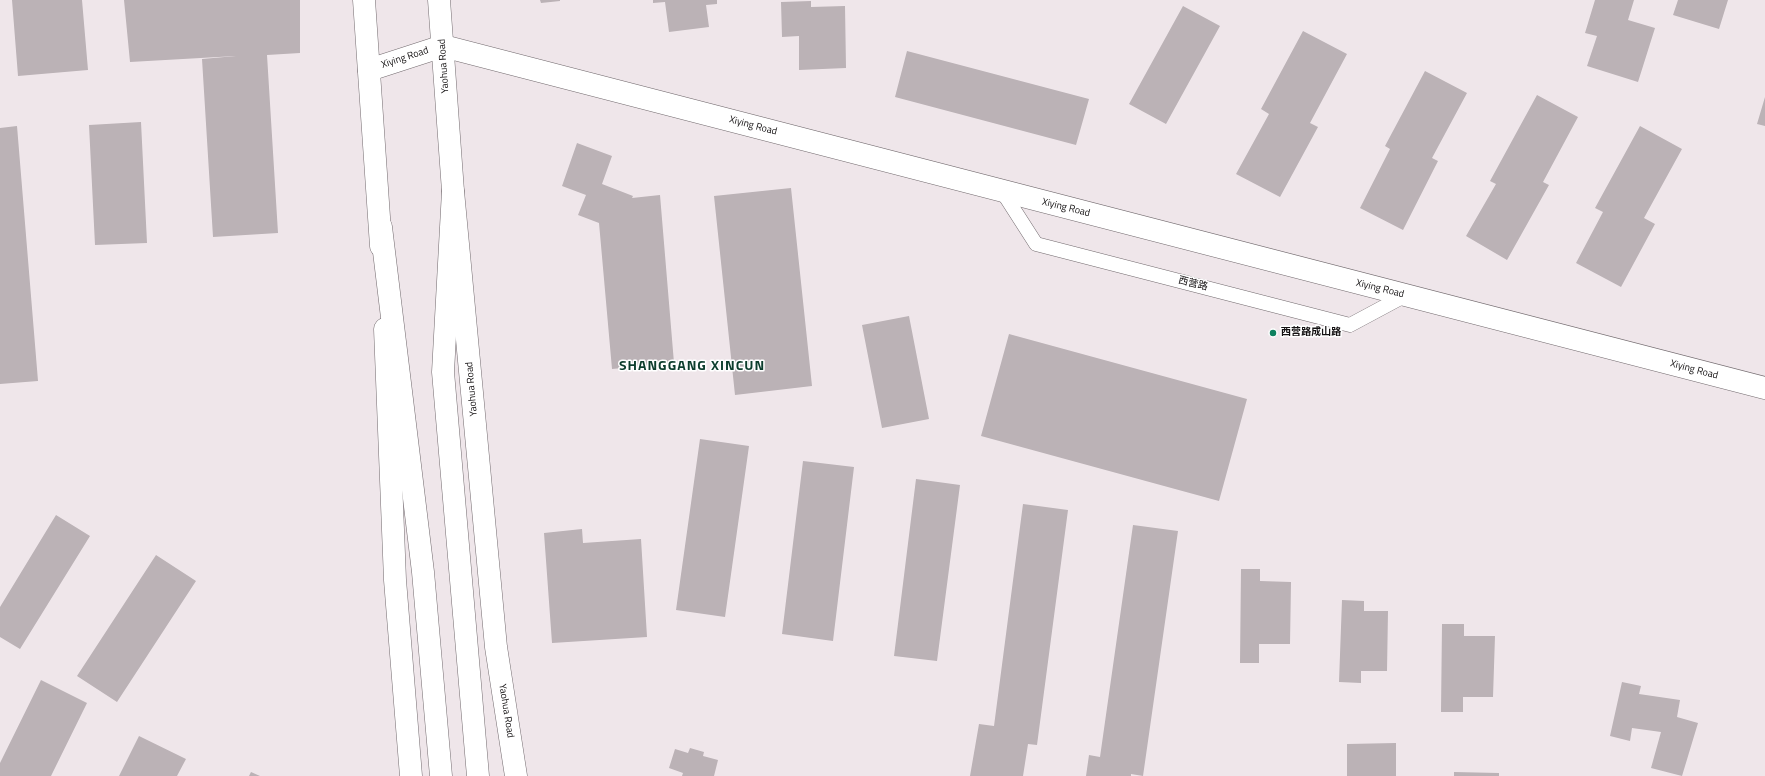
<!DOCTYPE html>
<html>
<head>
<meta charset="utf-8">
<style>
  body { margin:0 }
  canvas { display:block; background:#efe6ea }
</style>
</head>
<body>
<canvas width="1765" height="776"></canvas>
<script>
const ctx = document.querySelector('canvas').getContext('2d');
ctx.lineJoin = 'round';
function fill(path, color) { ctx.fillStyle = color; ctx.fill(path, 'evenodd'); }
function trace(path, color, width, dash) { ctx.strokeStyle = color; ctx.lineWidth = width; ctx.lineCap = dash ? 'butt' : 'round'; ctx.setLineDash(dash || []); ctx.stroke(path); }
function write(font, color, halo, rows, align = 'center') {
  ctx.font = font + ' "Titillium Web","Noto Sans SC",sans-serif'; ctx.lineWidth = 3; ctx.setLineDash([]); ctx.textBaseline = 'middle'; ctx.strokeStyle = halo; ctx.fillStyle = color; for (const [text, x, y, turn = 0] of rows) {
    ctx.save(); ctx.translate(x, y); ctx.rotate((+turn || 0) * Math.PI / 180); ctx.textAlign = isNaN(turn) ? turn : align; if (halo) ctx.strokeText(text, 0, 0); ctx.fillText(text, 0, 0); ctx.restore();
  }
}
const building = new Path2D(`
  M 12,0 L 82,0 L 88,70 L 18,76 Z
  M 124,0 L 300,0 L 300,53 L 267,55 L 278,233 L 213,237 L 202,59 L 236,56 L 130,62 Z
  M 540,0 L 560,0 L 560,1 L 541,3 Z
  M 653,0 L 717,0 L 717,4 L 706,5 L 709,27 L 669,32 L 665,2 L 653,3 Z
  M 1595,0 L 1634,0 L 1628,20 L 1655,28 L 1638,82 L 1587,66 L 1597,36 L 1585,33 Z
  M 1678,0 L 1728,0 L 1719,29 L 1673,15 Z
  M 811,1 L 811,7 L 845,6 L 846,68 L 799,70 L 799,36 L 782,37 L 781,2 Z
  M 1183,6 L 1220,26 L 1166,124 L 1129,104 Z
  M 1303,31 L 1347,54 L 1310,123 L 1318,127 L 1280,197 L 1236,174 L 1269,114 L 1261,109 Z
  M 907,51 L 1089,99 L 1076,145 L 895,97 Z
  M 1425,71 L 1467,93 L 1432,158 L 1438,161 L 1403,230 L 1360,208 L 1390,149 L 1385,146 Z
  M 1537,95 L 1578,117 L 1543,182 L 1549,185 L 1507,260 L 1466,236 L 1496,184 L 1490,181 Z
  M 1765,97 L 1765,126 L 1757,124 Z
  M 141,122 L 147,243 L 95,245 L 89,125 Z
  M 17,126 L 38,381 L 0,384 L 0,128 Z
  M 1640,126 L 1682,149 L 1644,218 L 1655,224 L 1621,287 L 1576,263 L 1603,212 L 1595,208 Z
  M 577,143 L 612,156 L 602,184 L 633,196 L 632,198 L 660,195 L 674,363 L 612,369 L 599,223 L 578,215 L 586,195 L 562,186 Z
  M 791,188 L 812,386 L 735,395 L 714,196 Z
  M 909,316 L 929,419 L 882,428 L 862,325 Z
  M 1009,334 L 1247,399 L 1219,501 L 981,436 Z
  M 700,439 L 749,446 L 725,617 L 676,610 Z
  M 803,461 L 854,467 L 833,641 L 782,634 Z
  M 916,479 L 960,485 L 937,661 L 894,656 Z
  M 1023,504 L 1068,510 L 1037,745 L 1028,744 L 1023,776 L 970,776 L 979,724 L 994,726 Z
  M 56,515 L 90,536 L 20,649 L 0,637 L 0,607 Z
  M 1133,525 L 1178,531 L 1143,776 L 1131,774 L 1131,776 L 1086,776 L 1089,755 L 1100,757 Z
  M 582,529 L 583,543 L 641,539 L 647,637 L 552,643 L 544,533 Z
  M 156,555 L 196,581 L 117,702 L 77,676 Z
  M 1241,569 L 1260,569 L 1260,581 L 1291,582 L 1290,644 L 1259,644 L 1259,663 L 1240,663 Z
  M 1342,600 L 1364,601 L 1364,611 L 1388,611 L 1387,671 L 1361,671 L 1361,683 L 1339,682 Z
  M 1442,624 L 1464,624 L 1464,636 L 1495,636 L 1493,697 L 1463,697 L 1463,712 L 1441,712 Z
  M 41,680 L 87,703 L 51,776 L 0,776 L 0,763 Z
  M 1622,682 L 1641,686 L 1639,694 L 1680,700 L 1677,717 L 1698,723 L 1682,776 L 1651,768 L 1661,732 L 1632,728 L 1630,741 L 1610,736 Z
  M 139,736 L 186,759 L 177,776 L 119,776 Z
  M 1396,743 L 1396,776 L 1347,776 L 1347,744 Z
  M 690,748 L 704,752 L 703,756 L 718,760 L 714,776 L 682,776 L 683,773 L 669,768 L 675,749 L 688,753 Z
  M 251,772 L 260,776 L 249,776 Z
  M 1454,772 L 1499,773 L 1499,776 L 1454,776 Z`);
const lane = new Path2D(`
  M 1002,191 L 1036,244 L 1350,325 L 1406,295`);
const secondary = new Path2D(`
  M 369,70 L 443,46 L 1765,388`);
const primary = new Path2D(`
  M 364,0 L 381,246
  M 439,0 L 453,191 L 496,647 L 516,776
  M 385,329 L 395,580 L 411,776`);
const highway = new Path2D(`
  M 453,191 L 443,372 L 478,776
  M 381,227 L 423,572 L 441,776`);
const markers = [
  [1273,333,4,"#0d805e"]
];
const streetNames = [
  ["Xiying Road",405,58,-18],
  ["Yaohua Road",444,66,-94],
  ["Xiying Road",753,126,15],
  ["Xiying Road",1066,208,14],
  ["西营路",1193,284,14],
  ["Xiying Road",1380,289,14],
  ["Xiying Road",1694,370,15],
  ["Yaohua Road",472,389,-95],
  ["Yaohua Road",506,711,81]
];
const poiNames = [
  ["西营路成山路",1281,333]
];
const districtNames = [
  ["SHANGGANG XINCUN",692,367]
];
fill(building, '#bbb2b6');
trace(lane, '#736b6f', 15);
trace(secondary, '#736b6f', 23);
trace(primary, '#736b6f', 23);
trace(highway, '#736b6f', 23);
trace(lane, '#fff', 14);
trace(secondary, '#fff', 22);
trace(primary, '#fff', 22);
trace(highway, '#fff', 22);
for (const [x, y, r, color] of markers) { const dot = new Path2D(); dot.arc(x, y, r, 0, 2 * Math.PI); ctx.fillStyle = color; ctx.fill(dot); trace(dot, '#fff', 1.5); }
write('10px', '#141112', '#fff', streetNames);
write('bold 10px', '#141112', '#fff', poiNames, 'left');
ctx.letterSpacing = '1px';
write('bold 14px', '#0c3d2d', '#fff', districtNames);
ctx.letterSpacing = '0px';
</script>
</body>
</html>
